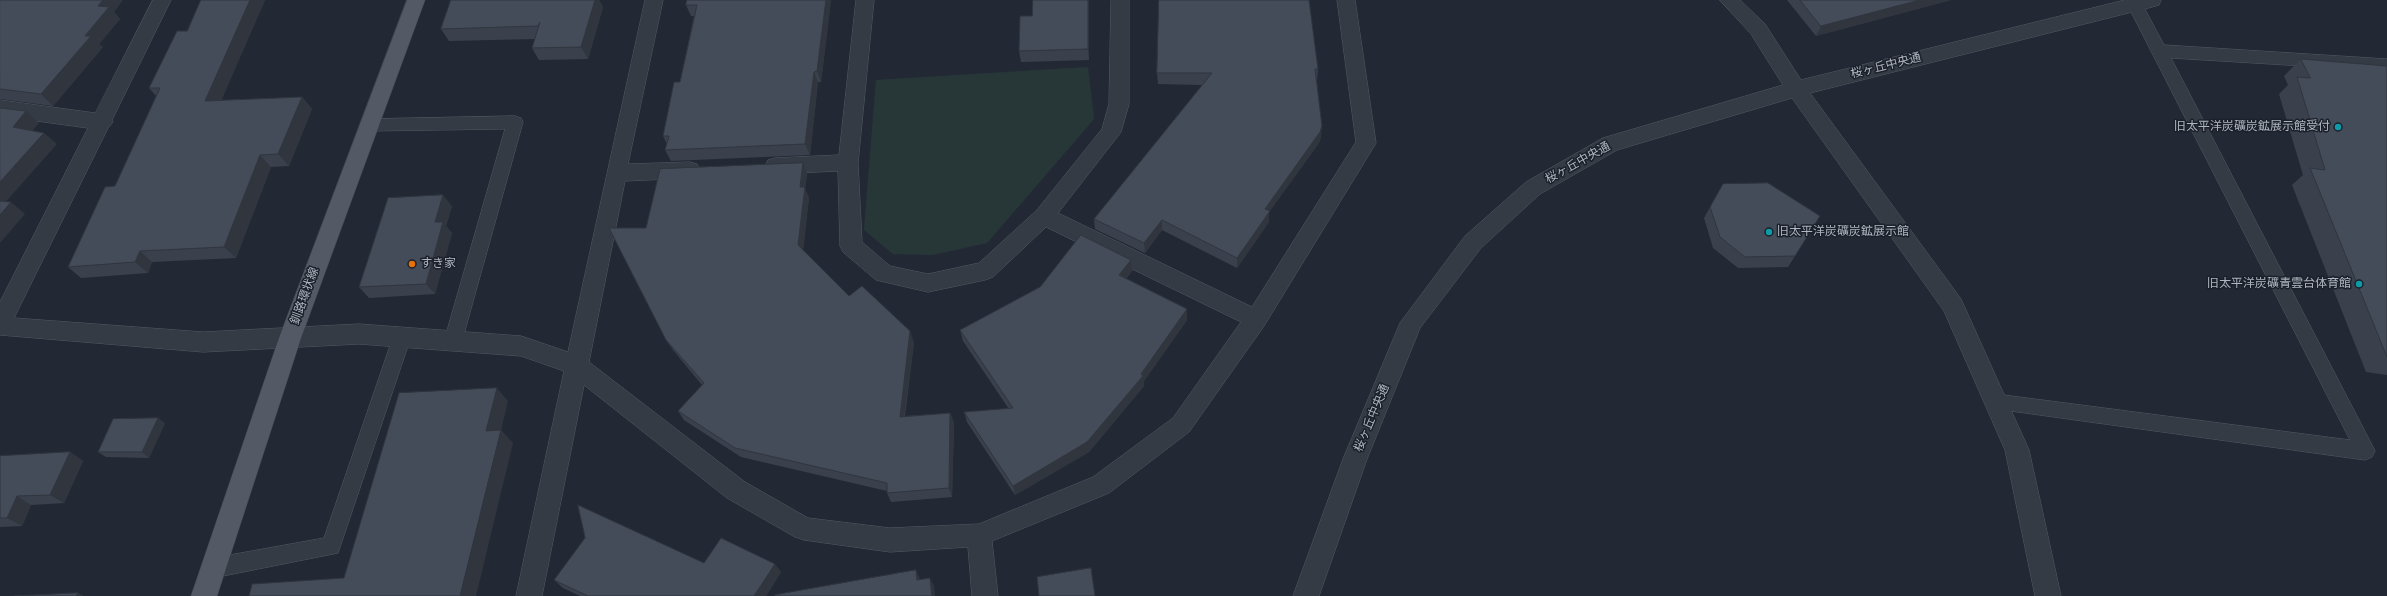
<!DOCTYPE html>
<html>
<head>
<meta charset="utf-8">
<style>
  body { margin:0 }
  canvas { display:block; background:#222935 }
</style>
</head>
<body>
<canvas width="2387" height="596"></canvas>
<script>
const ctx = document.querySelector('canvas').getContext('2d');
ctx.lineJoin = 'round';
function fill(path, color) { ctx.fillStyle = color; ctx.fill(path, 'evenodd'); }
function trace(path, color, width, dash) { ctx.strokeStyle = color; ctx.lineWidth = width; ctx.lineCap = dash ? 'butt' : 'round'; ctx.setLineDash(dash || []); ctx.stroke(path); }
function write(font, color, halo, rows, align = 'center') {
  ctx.font = font + ' "Space Grotesk","Noto Sans JP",sans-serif'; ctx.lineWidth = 3; ctx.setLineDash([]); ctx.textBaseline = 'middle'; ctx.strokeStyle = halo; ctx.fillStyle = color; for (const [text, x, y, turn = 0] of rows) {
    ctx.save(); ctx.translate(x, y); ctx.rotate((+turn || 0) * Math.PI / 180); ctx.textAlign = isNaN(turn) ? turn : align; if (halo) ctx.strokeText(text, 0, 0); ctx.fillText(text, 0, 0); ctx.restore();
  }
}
const green = new Path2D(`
  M 1088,67 L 1094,119 L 987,243 L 932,255 L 893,254 L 864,230 L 876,80 Z`);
const service = new Path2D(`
  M 2130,0 L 2140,0 L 2164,45 L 2387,59 L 2387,71 L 2171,58 L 2372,445 L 2375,451 L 2372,457 L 2365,460 L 1989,408 L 1987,402 L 1989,396 L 1996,394 L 2350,440 L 2127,4 Z
  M 515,116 L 521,118 L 523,122 L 462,341 L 459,347 L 453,349 L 447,347 L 444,341 L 505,129 L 368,131 L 362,129 L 360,125 L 362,121 L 368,119 Z
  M 402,329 L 408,331 L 411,337 L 338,553 L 213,578 L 206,575 L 203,568 L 206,561 L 213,558 L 324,538 L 393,337 L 396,331 Z`);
const minor = new Path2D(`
  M 153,0 L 171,0 L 112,120 L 113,122 L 108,128 L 14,318 L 203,332 L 359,324 L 521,336 L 568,352 L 645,0 L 663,0 L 628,164 L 690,162 L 697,164 L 700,170 L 697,176 L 690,178 L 625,181 L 589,362 L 745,482 L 808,518 L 890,528 L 979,524 L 1093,477 L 1173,418 L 1241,322 L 1046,227 L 993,277 L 985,280 L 928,292 L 876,280 L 843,252 L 840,246 L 838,171 L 775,174 L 768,172 L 765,166 L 768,160 L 775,158 L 839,155 L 856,0 L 874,0 L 858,163 L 862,242 L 890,266 L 928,274 L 979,263 L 1037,210 L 1102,129 L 1109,104 L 1111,0 L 1129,0 L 1129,104 L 1121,132 L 1058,213 L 1252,307 L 1356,142 L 1337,0 L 1355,0 L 1376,143 L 1264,326 L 1189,432 L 1109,493 L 992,541 L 998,596 L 972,596 L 968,547 L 890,552 L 804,540 L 795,537 L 727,498 L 584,385 L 542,596 L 516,596 L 564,371 L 521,356 L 359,344 L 203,352 L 0,335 L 0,302 L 88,128 L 0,116 L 0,100 L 95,113 Z
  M 1720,0 L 1740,0 L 1765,24 L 1801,80 L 2125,0 L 2161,0 L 2159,5 L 2152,7 L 1810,93 L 1961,299 L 2029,450 L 2061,596 L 2035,596 L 2005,450 L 1944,311 L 1792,98 L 1617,150 L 1540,194 L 1481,248 L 1420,328 L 1367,459 L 1319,596 L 1293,596 L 1343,459 L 1400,323 L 1465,236 L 1526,182 L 1603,138 L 1783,85 L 1751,34 Z`);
const primary = new Path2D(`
  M 407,0 L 425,0 L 301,338 L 217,596 L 191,596 L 279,338 Z`);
const wall = new Path2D(`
  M 0,0 L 114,12 L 120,19 L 99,44 L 103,47 L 53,106 L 0,99 Z
  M 201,0 L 265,0 L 221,100 L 302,97 L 312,109 L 289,166 L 271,167 L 236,258 L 152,262 L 148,273 L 81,278 L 68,267 L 115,186 L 156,96 L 149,88 L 187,31 Z
  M 451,0 L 599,0 L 603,7 L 588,59 L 539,60 L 532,48 L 535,39 L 449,41 L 441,29 Z
  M 687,0 L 831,0 L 821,82 L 818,82 L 810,155 L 671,161 L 665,150 L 667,144 L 663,136 L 680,82 L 694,16 L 691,16 L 686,5 Z
  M 1033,0 L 1089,0 L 1089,60 L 1021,62 L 1019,51 L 1032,16 Z
  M 1787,0 L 1951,0 L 1816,36 Z
  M 2301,59 L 2387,66 L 2387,375 L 2366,372 L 2292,185 L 2303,175 L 2279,94 L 2288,85 L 2284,76 Z
  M 1318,69 L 1317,80 L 1321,137 L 1319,143 L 1269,212 L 1269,222 L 1237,268 L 1162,230 L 1145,253 L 1095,229 L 1094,219 L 1202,85 L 1158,84 L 1157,73 Z
  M 807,174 L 805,189 L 809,198 L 803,250 L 849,296 L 914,342 L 905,416 L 950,413 L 954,423 L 952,497 L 891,502 L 887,493 L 887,491 L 741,457 L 684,420 L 678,411 L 702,385 L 673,350 L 666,340 L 646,228 Z
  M 1723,184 L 1795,256 L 1788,267 L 1738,268 L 1713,248 L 1704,218 Z
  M 452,206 L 446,226 L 452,233 L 435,294 L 369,298 L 359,287 Z
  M 1131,260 L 1132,271 L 1126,279 L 1187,309 L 1187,320 L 1144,381 L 1144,386 L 1089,452 L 1015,495 L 967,422 L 964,412 L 1009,409 L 963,341 L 960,330 Z
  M 165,423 L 149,458 L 106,457 L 98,452 Z
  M 70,452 L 83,461 L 64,503 L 31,505 L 22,526 L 0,527 L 0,456 Z
  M 704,563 L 781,572 L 766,596 L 580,596 L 563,588 L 554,580 Z`);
const shadedWall = new Path2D(`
  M 103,0 L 123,0 L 114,12 L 120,19 L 99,44 L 103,47 L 53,106 L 41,94 L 85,36 L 98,6 Z
  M 250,0 L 265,0 L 216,113 L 205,101 Z
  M 595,0 L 599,0 L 603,7 L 588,59 L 581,47 Z
  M 826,0 L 831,0 L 821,82 L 817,71 Z
  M 1088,0 L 1089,0 L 1089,60 L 1088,49 Z
  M 1920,0 L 1951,0 L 1816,36 L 1821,26 Z
  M 814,72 L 818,82 L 810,155 L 805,144 Z
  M 302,97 L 312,109 L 289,166 L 278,154 Z
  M 26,111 L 39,123 L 26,138 L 13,127 Z
  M 1322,126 L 1321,137 L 1319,143 L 1269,212 L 1269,222 L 1237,268 L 1237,258 L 1265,209 Z
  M 44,133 L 57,144 L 2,206 L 0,205 L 0,182 Z
  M 260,155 L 271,167 L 236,258 L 224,247 Z
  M 803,163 L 807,174 L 805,189 L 809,198 L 802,256 L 798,245 L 800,187 Z
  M 443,195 L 452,206 L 446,226 L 452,233 L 435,294 L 426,284 L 435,222 Z
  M 11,202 L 25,214 L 0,243 L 0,215 Z
  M 1162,220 L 1162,230 L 1145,253 L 1144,243 Z
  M 140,251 L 152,262 L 148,273 L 135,262 Z
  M 1131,260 L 1132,271 L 1120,286 L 1119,275 Z
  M 1187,309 L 1187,320 L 1144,381 L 1144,386 L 1089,452 L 1015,495 L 1013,486 L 1141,374 Z
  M 910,331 L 914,342 L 903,426 L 900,417 Z
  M 497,388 L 508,401 L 498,443 L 486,431 Z
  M 950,413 L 954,423 L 952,497 L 949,488 Z
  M 158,418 L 165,423 L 149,458 L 142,452 Z
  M 501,430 L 513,443 L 476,596 L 460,596 Z
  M 70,452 L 83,461 L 64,503 L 50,495 Z
  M 17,496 L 31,505 L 22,526 L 7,518 Z
  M 775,564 L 781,572 L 766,596 L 754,596 Z
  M 916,570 L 920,579 L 921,588 L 917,580 Z
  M 930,578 L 934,586 L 935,596 L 932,596 Z
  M 78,593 L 84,596 L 76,596 Z`);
const building = new Path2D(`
  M 0,0 L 103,0 L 98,6 L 109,7 L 85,36 L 91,36 L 41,94 L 0,89 Z
  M 201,0 L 250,0 L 205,101 L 302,97 L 278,154 L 260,155 L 224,247 L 140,251 L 135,262 L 68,267 L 105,187 L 115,186 L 160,88 L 149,88 L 177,31 L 187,31 Z
  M 451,0 L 595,0 L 581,47 L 532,48 L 540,22 L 538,26 L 441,29 Z
  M 687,0 L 826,0 L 817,71 L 814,72 L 805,144 L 665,150 L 669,136 L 663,136 L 674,82 L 680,82 L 697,5 L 686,5 Z
  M 1033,0 L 1088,0 L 1088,49 L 1019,51 L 1020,16 L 1032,16 Z
  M 1159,0 L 1309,0 L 1318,69 L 1315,69 L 1322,126 L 1320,132 L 1265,209 L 1270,211 L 1237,258 L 1162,220 L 1144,243 L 1094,219 L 1212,73 L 1157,73 Z
  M 1800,0 L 1920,0 L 1821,26 Z
  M 2301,59 L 2387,66 L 2387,357 L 2310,168 L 2325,170 L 2297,77 L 2310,78 Z
  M 0,108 L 26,111 L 13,127 L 44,133 L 0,182 Z
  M 803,163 L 800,187 L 805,187 L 798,245 L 849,296 L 862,286 L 910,331 L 900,417 L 950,413 L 949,488 L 887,493 L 887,483 L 735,448 L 678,411 L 704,383 L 666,340 L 609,228 L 646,228 L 660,169 Z
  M 1768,183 L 1820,216 L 1795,256 L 1745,257 L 1720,237 L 1710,207 L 1723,184 Z
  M 443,195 L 435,222 L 443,222 L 426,284 L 359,287 L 388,198 Z
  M 0,201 L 11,202 L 0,215 Z
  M 1081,235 L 1131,260 L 1119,275 L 1187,309 L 1141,374 L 1143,376 L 1087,442 L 1013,486 L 964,412 L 1013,408 L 960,330 L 1040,287 Z
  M 497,388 L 486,431 L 501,430 L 460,596 L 249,596 L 252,584 L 344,578 L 399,393 Z
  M 158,418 L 142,452 L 98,452 L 113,419 Z
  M 70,452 L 50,495 L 17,496 L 7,518 L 0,518 L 0,456 Z
  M 578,505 L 704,563 L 721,538 L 775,564 L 754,596 L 588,596 L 554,580 L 585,538 Z
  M 1091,568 L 1095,596 L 1039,596 L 1037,577 Z
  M 916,570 L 917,580 L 930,578 L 932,596 L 775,596 L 775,595 Z
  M 78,593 L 76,596 L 14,596 Z`);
const markers = [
  [2338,127,4,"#0f9aa8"],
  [1769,232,4,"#0f9aa8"],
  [412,264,4,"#e8710a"],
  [2359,284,4,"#0f9aa8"]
];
const streetNames = [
  ["桜ヶ丘中央通",1886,66,-14],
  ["桜ヶ丘中央通",1578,163,-29],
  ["釧路環状線",305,296,-70],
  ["桜ヶ丘中央通",1372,418,-67]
];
const poiNames = [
  ["旧太平洋炭礦炭鉱展示館受付",2330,127],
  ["旧太平洋炭礦炭鉱展示館",1777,232,"left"],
  ["すき家",420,264,"left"],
  ["旧太平洋炭礦青雲台体育館",2351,284]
];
fill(green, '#273738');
trace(service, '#535963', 1);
trace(minor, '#535963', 1);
trace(primary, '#3f444f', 1);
fill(service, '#353b45');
fill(minor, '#353b45');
fill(primary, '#535a65');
fill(wall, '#3a414d');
fill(shadedWall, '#30353e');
fill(building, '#444c59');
trace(building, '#30353e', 1);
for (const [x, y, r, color] of markers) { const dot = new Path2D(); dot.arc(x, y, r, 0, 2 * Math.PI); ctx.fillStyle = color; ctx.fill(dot); trace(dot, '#1b202a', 1.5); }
write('12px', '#b0b6c2', '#1b202a', streetNames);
write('12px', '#b0b6c2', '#1b202a', poiNames, 'right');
</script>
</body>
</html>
